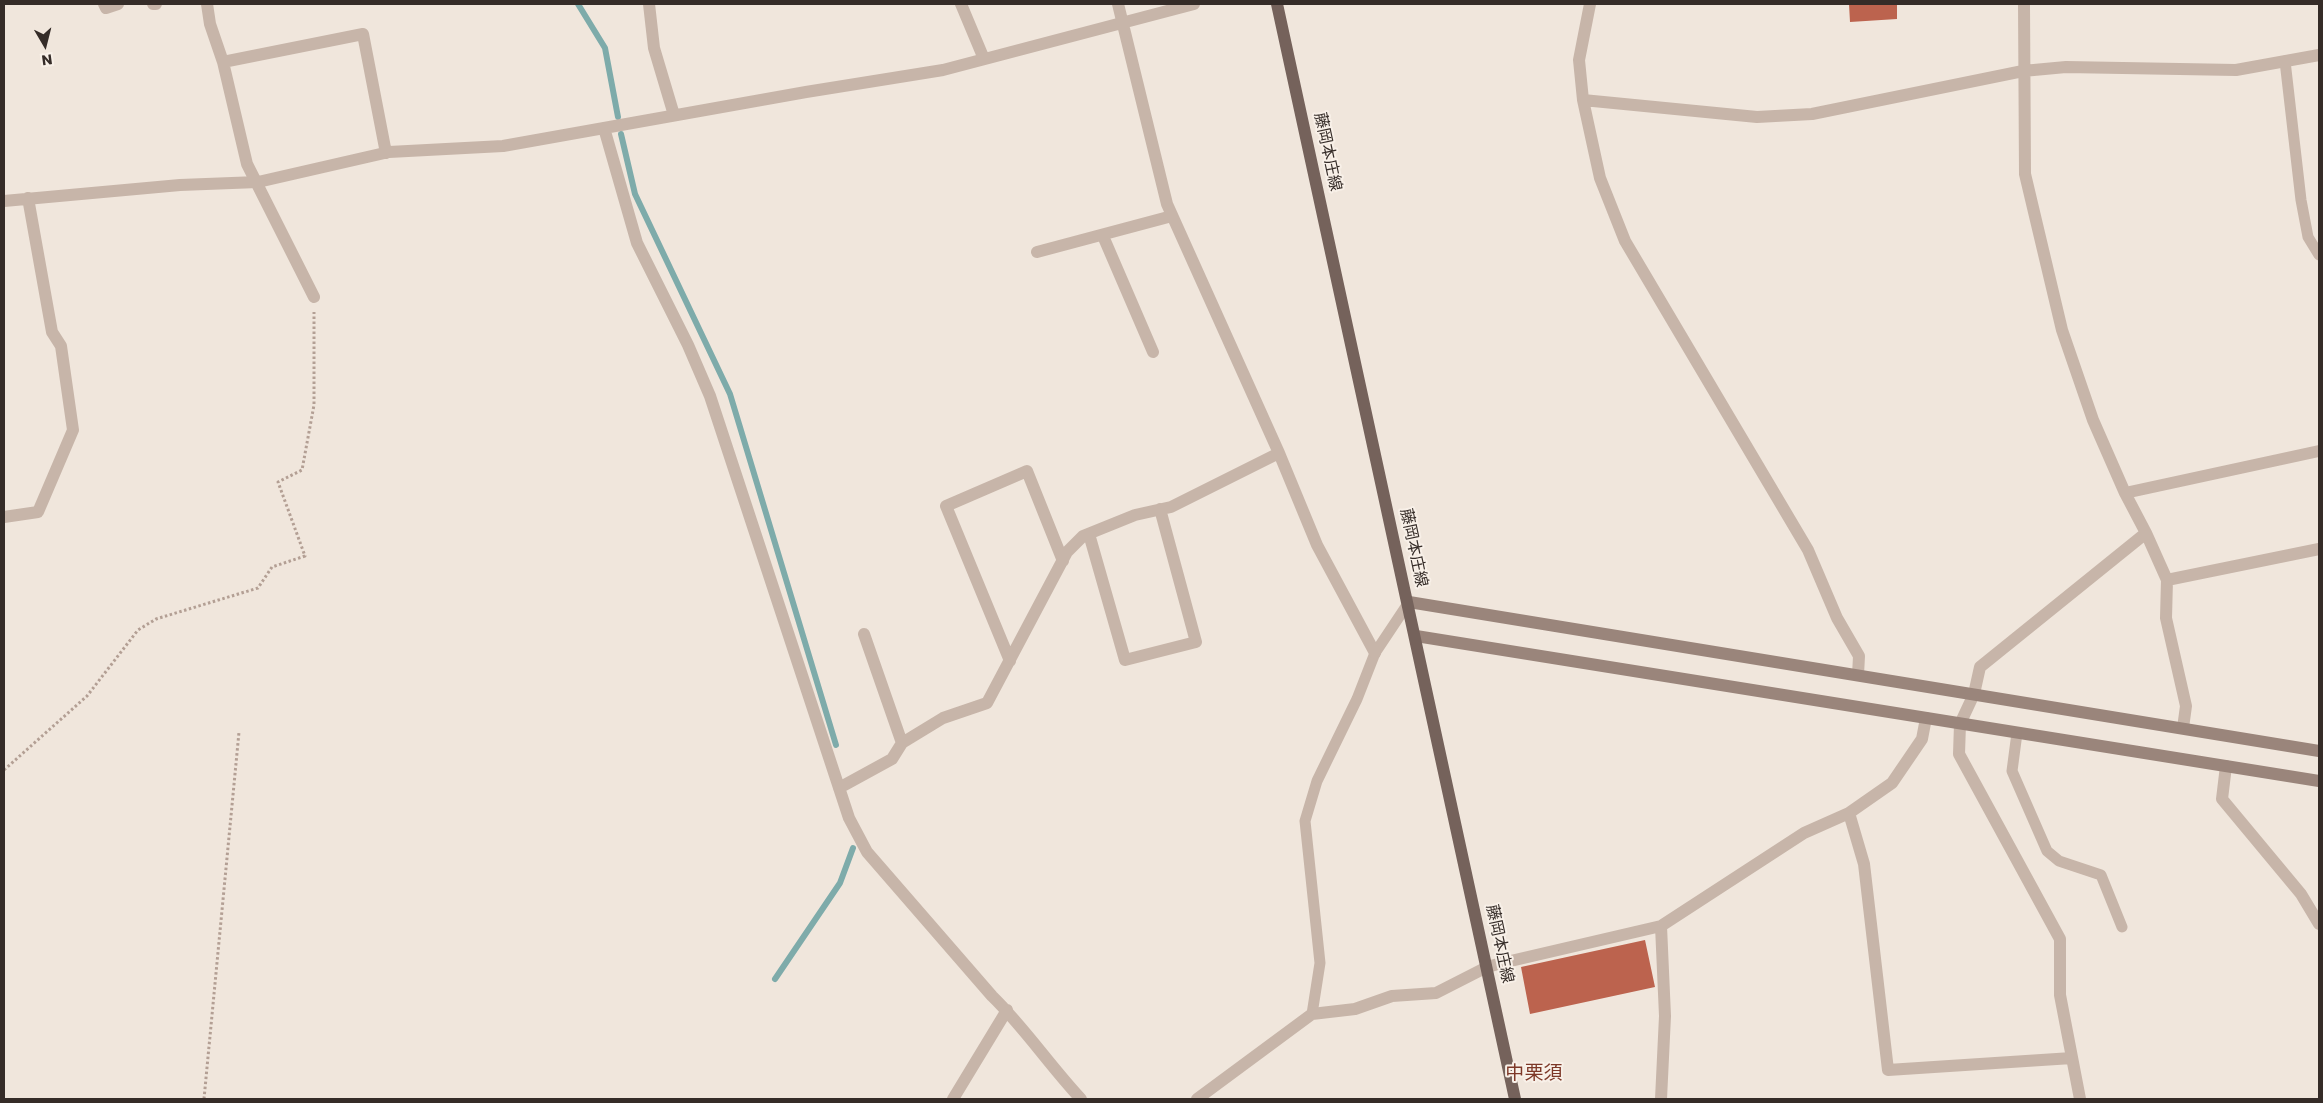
<!DOCTYPE html>
<html>
<head>
<meta charset="utf-8">
<style>
  body { margin:0 }
  #map { position:relative; width:2323px; height:1103px; overflow:hidden; background:#f0e6dc; font-family:Poppins,sans-serif }
  canvas { display:block }
  .frame { position:absolute; inset:0; border:5px solid #352c28; pointer-events:none }
  .north { position:absolute; left:20px; top:20px; width:50px; height:50px; -webkit-text-stroke:4px #f8f0e8; paint-order:stroke; rotate:172deg; font-size:14px; font-weight:700; line-height:20px; text-align:center; color:#352c28 }
  .north::after { content:''; display:block; margin:auto; width:18px; height:22px; background:#352c28; clip-path:polygon(50% 0,100% 100%,50% 72%,0 100%) }
</style>
</head>
<body>
<div id="map">
<canvas width="2323" height="1103"></canvas>
<div class="frame"></div>
<div class="north">N</div>
</div>
<script>
const ctx = document.querySelector('canvas').getContext('2d');
ctx.lineJoin = 'round';
function trace(path, color, width, dash) { ctx.strokeStyle = color; ctx.lineWidth = width; ctx.lineCap = dash ? 'butt' : 'round'; ctx.setLineDash(dash || []); ctx.stroke(path); }
function fill(path, color) { ctx.fillStyle = color; ctx.fill(path, 'evenodd'); }
function write(font, color, halo, rows, align = 'center') {
  ctx.font = font + ' Poppins,"Noto Sans JP",sans-serif'; ctx.lineWidth = 4; ctx.setLineDash([]); ctx.textBaseline = 'middle'; ctx.strokeStyle = halo; ctx.fillStyle = color; for (const [text, x, y, turn = 0] of rows) {
    ctx.save(); ctx.translate(x, y); ctx.rotate((+turn || 0) * Math.PI / 180); ctx.textAlign = isNaN(turn) ? turn : align; if (halo) ctx.strokeText(text, 0, 0); ctx.fillText(text, 0, 0); ctx.restore();
  }
}
const stream = new Path2D(`
  M 578,4 L 605,48 L 618,117
  M 621,134 L 635,194 L 730,394 L 836,745
  M 775,979 L 840,883 L 853,848`);
const building = new Path2D(`
  M 1849,4 L 1897,4 L 1897,19 L 1850,22 Z
  M 1645,940 L 1655,987 L 1530,1014 L 1521,967 Z`);
const path = new Path2D(`
  M 4,770 L 87,696 L 138,630 L 156,619 L 258,588 L 272,567 L 305,556 L 278,482 L 302,470 L 314,405 L 314,312
  M 204,1099 L 239,732`);
const lane = new Path2D(`
  M 2285,61 L 2301,200 L 2308,237 L 2319,255
  M 2017,733 L 2012,771 L 2047,851 L 2059,861 L 2101,875 L 2122,927
  M 1312,1014 L 1320,963 L 1305,821 L 1317,781 L 1357,699 L 1375,653 L 1409,602`);
const street = new Path2D(`
  M 104,4 L 106,8 L 118,4
  M 153,4 L 156,4
  M 207,4 L 210,24 L 223,62 L 247,164 L 314,297
  M 649,4 L 654,48 L 674,115
  M 961,4 L 984,59
  M 1118,4 L 1167,204 L 1279,453 L 1317,545 L 1375,653
  M 1590,4 L 1579,60 L 1583,100 L 1600,178 L 1625,241 L 1808,550 L 1837,618 L 1859,656 L 1858,675
  M 2024,4 L 2025,174 L 2062,330 L 2093,420 L 2125,493 L 2146,533 L 2167,580 L 2166,618 L 2186,706 L 2183,728
  M 223,62 L 363,34 L 386,153
  M 1583,100 L 1757,117 L 1812,114 L 2023,71 L 2066,67 L 2236,70 L 2319,55
  M 604,128 L 637,243 L 688,345 L 710,396 L 849,818 L 867,852 L 992,996 C 1024,1027 1050,1066 1081,1099
  M 4,201 L 180,185 L 258,182 L 389,152 L 503,146 L 806,92 L 943,70 L 1194,4
  M 1103,236 L 1153,352
  M 1037,252 L 1172,216
  M 2125,493 L 2319,451
  M 4,517 L 38,512 L 73,430 L 61,346 L 52,332 L 28,198
  M 1089,534 L 1125,660 L 1196,642 L 1160,509
  M 2167,580 L 2319,549
  M 864,634 L 902,743
  M 1010,661 L 946,506 L 1027,471 L 1063,561
  M 2226,766 L 2222,799 L 2301,894 L 2319,924
  M 839,788 L 892,759 L 902,743 L 943,718 L 987,703 L 1067,552 L 1083,536 L 1135,515 L 1171,507 L 1279,453
  M 1849,813 L 1864,864 L 1888,1070 L 2072,1058
  M 1661,926 L 1665,1016 L 1661,1099
  M 953,1099 L 1007,1010
  M 1197,1099 L 1312,1014 L 1355,1009 L 1392,996 L 1436,993 L 1487,967 L 1502,963 L 1661,926 L 1804,833 L 1849,813 L 1892,783 L 1922,739 L 1926,718
  M 2080,1099 L 2060,995 L 2060,939 L 1959,754 L 1960,724 L 1974,694 L 1980,667 L 2146,533`);
const secondary = new Path2D(`
  M 1409,602 L 2319,751
  M 1416,636 L 2319,781`);
const primary = new Path2D(`
  M 1277,4 L 1515,1099`);
const streetNames = [
  ["藤岡本庄線",1327,152,78],
  ["藤岡本庄線",1413,548,78],
  ["藤岡本庄線",1499,944,78]
];
const quarterNames = [
  ["中栗須",1534,1074]
];
trace(stream, '#7eabaa', 6);
fill(building, '#bc634e');
trace(path, '#b39f94', 3, [2.5, 2.5]);
trace(lane, '#c7b5a9', 11);
trace(street, '#c7b5a9', 12);
trace(secondary, '#9a857b', 12);
trace(primary, '#75625b', 12);
write('16px', '#352c28', '#f8f0e8', streetNames);
write('19px', '#7d3828', '#f8f0e8', quarterNames);
</script>
</body>
</html>
